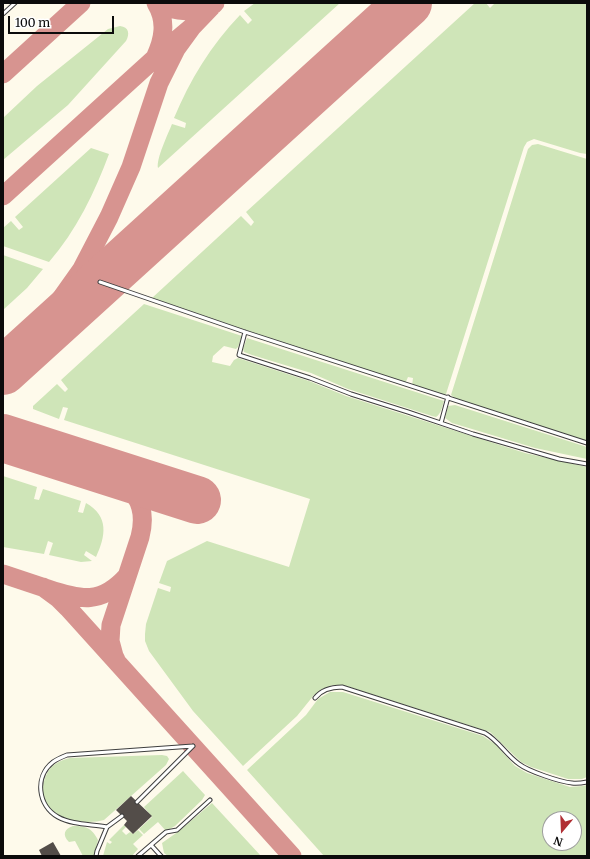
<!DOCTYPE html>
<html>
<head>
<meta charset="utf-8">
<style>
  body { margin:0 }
  #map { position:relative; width:590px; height:859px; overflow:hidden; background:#fefaeb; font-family:Merriweather,serif }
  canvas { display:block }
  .frame { position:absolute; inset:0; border:4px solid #0b0b0b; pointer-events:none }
  .north { position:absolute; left:542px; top:811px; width:40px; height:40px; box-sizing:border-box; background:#fff; border:1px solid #9d9d9d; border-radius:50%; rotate:199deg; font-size:11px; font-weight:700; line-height:16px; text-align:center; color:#0b0b0b }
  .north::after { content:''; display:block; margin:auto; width:14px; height:18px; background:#b02f34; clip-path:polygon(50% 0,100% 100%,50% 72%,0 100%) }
  .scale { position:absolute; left:8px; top:16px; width:106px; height:18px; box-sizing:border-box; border:2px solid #0b0b0b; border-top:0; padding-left:5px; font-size:12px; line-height:14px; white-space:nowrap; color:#0b0b0b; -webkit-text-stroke:3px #fff; paint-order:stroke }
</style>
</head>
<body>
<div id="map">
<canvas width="590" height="859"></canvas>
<div class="frame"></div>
<div class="north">N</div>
<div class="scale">100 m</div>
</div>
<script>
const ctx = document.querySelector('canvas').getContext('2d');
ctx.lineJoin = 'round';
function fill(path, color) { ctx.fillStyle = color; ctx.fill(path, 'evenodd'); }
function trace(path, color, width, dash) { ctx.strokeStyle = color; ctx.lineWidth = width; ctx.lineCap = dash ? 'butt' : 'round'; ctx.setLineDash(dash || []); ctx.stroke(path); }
const green = new Path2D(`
  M 255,3 L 340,3 L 158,168 C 156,159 168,134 172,124 L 185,128 L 186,123 L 174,118 C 190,80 211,45 240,15 L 248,24 L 252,20 L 244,11 Z
  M 475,3 L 486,3 L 490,8 L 494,4 L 493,3 L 587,3 L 587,154 L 580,153 L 534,139 L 527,142 L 524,147 L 446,394 L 444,396 L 412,386 L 413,378 L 408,377 L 405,384 L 221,323 L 221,322 L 152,298 L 241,216 L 251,226 L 254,222 L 246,212 Z
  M 120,26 C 129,27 130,34 126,41 L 68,105 L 3,160 L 3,118 L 37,86 L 108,29 Z
  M 538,144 L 587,159 L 587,441 L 456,399 L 451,395 L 528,149 L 532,145 Z
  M 91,148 L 109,154 C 95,192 76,231 49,262 L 3,246 L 3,228 L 11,221 L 19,230 L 23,227 L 15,217 Z
  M 3,255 L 43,269 L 27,288 L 3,310 Z
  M 144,304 L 242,336 L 238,347 L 236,349 L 224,346 L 213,356 L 212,362 L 230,366 L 234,360 L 238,358 L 309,381 L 346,396 L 525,453 L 587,467 L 587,777 L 582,779 L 568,779 L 531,767 L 521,762 L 490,732 L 346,686 L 333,685 L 323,689 L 314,695 L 297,716 L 243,766 L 193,711 L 149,651 L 145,641 L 145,634 L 146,624 L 158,588 L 170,592 L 171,587 L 159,583 L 167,561 L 207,541 L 289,567 L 310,499 L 64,420 L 68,408 L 63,407 L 59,419 L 33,409 L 33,406 L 57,384 L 65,392 L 68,389 L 61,380 Z
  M 247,338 L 444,401 C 442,407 441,414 436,417 L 432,416 L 348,389 L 311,373 L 252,355 L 244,352 L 243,349 Z
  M 455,405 L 587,447 L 587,459 L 535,448 L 452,423 L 445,418 L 448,406 Z
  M 3,476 L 37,487 L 34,499 L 39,500 L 43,489 L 81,501 L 78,512 L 83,513 L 86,503 C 109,516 106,536 96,557 L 86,551 L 84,555 L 92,561 L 81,562 L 49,555 L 53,543 L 48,541 L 44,554 L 3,547 Z
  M 330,692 L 343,692 L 483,736 L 495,744 L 515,766 L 527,773 L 570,787 L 583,786 L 587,785 L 587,856 L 324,856 L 247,770 L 306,715 L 318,699 ZM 550,819 L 574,819 L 574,843 L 550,843 Z
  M 162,755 L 167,756 L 169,759 L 166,765 L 104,820 C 91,824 64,822 53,813 C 41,803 40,783 49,770 C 54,763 62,760 70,758 Z
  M 183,771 L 205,795 L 202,800 L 175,826 L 166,831 L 158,822 L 144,834 L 139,829 L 152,817 L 144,807 Z
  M 212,803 L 261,856 L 168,856 L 164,853 L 162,843 L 179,831 Z
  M 124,825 L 126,827 L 122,831 L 126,835 L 130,832 L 133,834 L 138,830 L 143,835 L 133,844 L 138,849 L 132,856 L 103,856 L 107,842 L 110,844 L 112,842 L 109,840 Z
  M 73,826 C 86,826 92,828 98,840 L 94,856 L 83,856 L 75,841 L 69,842 C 62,835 64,829 73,826 Z`);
const taxiway = new Path2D(`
  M 159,3 C 177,14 194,12 213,5
  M 376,32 C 383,23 390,14 393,3
  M 155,58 C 164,39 167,21 156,3
  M 3,74 L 81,3
  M 3,196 L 155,58 L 192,27 L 215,3
  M 13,362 L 43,324 L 82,269 L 109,217 L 131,167 L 159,83 L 176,49 L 192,27
  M 105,470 C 132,487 149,502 140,537 L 111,625 L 110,641 L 114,656 L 116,660
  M 3,574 C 18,579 33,584 48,589 C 81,600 101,605 127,576
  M 43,587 L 58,598 L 68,608 L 292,856`);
const runway = new Path2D(`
  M 3,371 L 408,3
  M 3,438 L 197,500`);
const building = new Path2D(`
  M 131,796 L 152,816 L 133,834 L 124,825 L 127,821 L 116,810 Z
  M 53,842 L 61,856 L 42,856 L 39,850 Z`);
const service = new Path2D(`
  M 3,14 L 15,3
  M 100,282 L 245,332 L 587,443
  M 245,332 L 239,355 L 310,378 L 351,394 L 408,412 L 473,434 L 559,459 L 587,464
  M 441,423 L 448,397
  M 315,698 C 322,689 332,687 342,687 L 485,733 C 499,741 506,755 519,764 C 528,771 560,782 572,783 C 577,784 582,783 587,782
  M 137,802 L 193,746
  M 107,827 C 92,824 72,825 58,817 C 38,806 34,777 53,762 C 57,759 62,757 67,755 L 193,746
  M 151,845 L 161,856
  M 96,856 L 97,851 L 107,827 L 122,816
  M 138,856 L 166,832 L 177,830 L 210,800`);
fill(green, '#cfe5b8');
trace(taxiway, '#d79490', 19);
trace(runway, '#d79490', 48);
fill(building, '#534d49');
trace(service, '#3e3e3e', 5);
trace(service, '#fff', 3);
</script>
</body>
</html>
